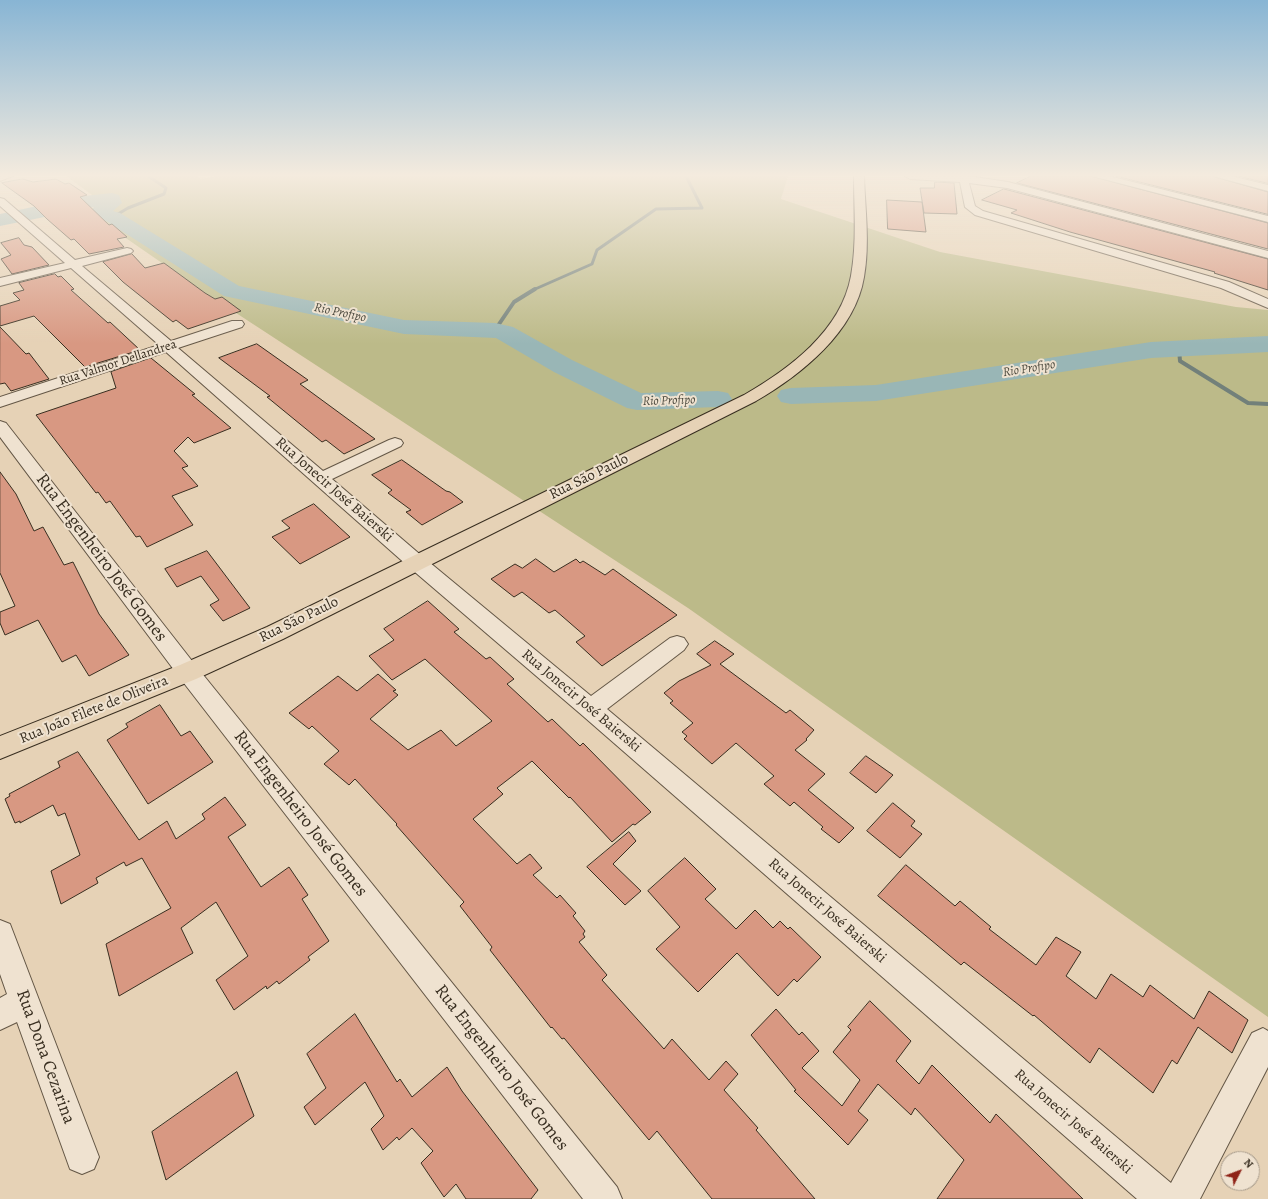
<!DOCTYPE html>
<html>
<head>
<meta charset="utf-8">
<style>
  body { margin:0 }
  #map { position:relative; width:1268px; height:1199px; overflow:hidden; background:#e6d2b6; font-family:Alegreya,serif }
  canvas { display:block }
  .north { position:absolute; left:1220px; top:1151px; width:40px; height:40px; box-sizing:border-box; background:#efe2d0; border:1px solid #a69a8a; border-radius:50%; rotate:48deg; font-size:11px; font-weight:700; line-height:16px; text-align:center; color:#382e20 }
  .north::after { content:''; display:block; margin:auto; width:14px; height:18px; background:#8f2418; clip-path:polygon(50% 0,100% 100%,50% 72%,0 100%) }
</style>
</head>
<body>
<div id="map">
<canvas width="1268" height="1199"></canvas>
<div class="north">N</div>
</div>
<script>
const ctx = document.querySelector('canvas').getContext('2d');
ctx.lineJoin = 'round';
function fill(path, color) { ctx.fillStyle = color; ctx.fill(path, 'evenodd'); }
function trace(path, color, width, dash) { ctx.strokeStyle = color; ctx.lineWidth = width; ctx.lineCap = dash ? 'butt' : 'round'; ctx.setLineDash(dash || []); ctx.stroke(path); }
function write(font, color, halo, rows, align = 'center') {
  ctx.font = font + ' Alegreya,serif'; ctx.lineWidth = 4; ctx.setLineDash([]); ctx.textBaseline = 'middle'; ctx.strokeStyle = halo; ctx.fillStyle = color; for (const [text, x, y, turn = 0] of rows) {
    ctx.save(); ctx.translate(x, y); ctx.rotate((+turn || 0) * Math.PI / 180); ctx.textAlign = isNaN(turn) ? turn : align; if (halo) ctx.strokeText(text, 0, 0); ctx.fillText(text, 0, 0); ctx.restore();
  }
}
const green = new Path2D(`
  M 66,176 L 198,176 L 201,179 L 215,176 L 788,176 L 781,199 L 940,252 L 1236,307 L 1268,310 L 1268,1017 L 688,608 L 207,294 L 101,221 L 111,210 L 96,207 L 92,195 Z`);
const streamFar1 = new Path2D(`
  M 113,217 L 128,208 L 164,194 L 166,188 L 148,176
  M 533,290 L 592,264 L 597,250 L 656,209 L 702,208 L 686,176`);
const stream = new Path2D(`
  M 495,330 L 514,302 L 535,289
  M 1179,349 L 1180,361 L 1248,403 L 1268,404`);
const river = new Path2D(`
  M 112,193 L 119,195 L 122,203 L 113,211 L 120,213 L 239,286 L 404,320 L 495,323 L 513,327 L 572,360 L 641,393 L 718,391 L 728,393 L 732,399 L 728,405 L 718,407 L 637,410 L 627,408 L 554,372 L 496,338 L 404,334 L 224,296 L 106,221 L 97,218 L 91,210 L 94,207 L 0,226 L 0,214 L 84,196 Z
  M 1268,336 L 1268,352 L 1151,358 L 876,401 L 791,404 L 781,402 L 777,396 L 781,390 L 791,388 L 876,385 L 1151,342 Z`);
const building = new Path2D(`
  M 1031,176 L 1091,176 L 1268,223 L 1268,249 L 1017,183 Z
  M 1116,176 L 1212,176 L 1268,192 L 1268,214 Z
  M 1238,176 L 1268,176 L 1268,183 Z
  M 23,179 L 33,182 L 56,179 L 65,184 L 69,183 L 87,195 L 80,197 L 109,225 L 112,224 L 127,237 L 117,239 L 124,247 L 89,254 L 74,239 L 71,240 L 47,219 L 34,206 L 2,183 Z
  M 935,182 L 954,183 L 957,214 L 924,213 L 920,188 L 934,188 Z
  M 1004,189 L 1268,259 L 1268,290 L 1214,273 L 1215,272 L 1070,232 L 1011,213 L 1017,210 L 982,200 Z
  M 887,200 L 922,202 L 926,232 L 888,229 Z
  M 19,238 L 24,245 L 32,247 L 49,265 L 12,274 L 1,259 L 11,255 L 1,243 Z
  M 132,254 L 145,268 L 164,263 L 205,293 L 215,299 L 222,297 L 241,311 L 188,329 L 176,320 L 173,322 L 123,282 L 103,262 Z
  M 55,274 L 58,277 L 61,276 L 74,289 L 71,290 L 108,323 L 110,322 L 140,350 L 85,367 L 34,316 L 0,326 L 0,306 L 20,300 L 13,293 L 24,290 L 19,283 Z
  M 0,327 L 26,354 L 29,353 L 49,379 L 11,391 L 5,383 L 0,384 Z
  M 257,344 L 308,380 L 300,384 L 375,439 L 344,454 L 326,440 L 322,442 L 267,397 L 270,396 L 219,358 Z
  M 151,358 L 195,394 L 192,395 L 231,428 L 194,443 L 188,437 L 174,451 L 188,466 L 182,468 L 198,486 L 172,496 L 193,525 L 147,547 L 140,536 L 136,537 L 110,501 L 106,503 L 98,492 L 96,493 L 36,415 L 116,388 L 111,372 Z
  M 402,460 L 446,491 L 450,492 L 463,502 L 422,525 L 406,512 L 411,510 L 388,493 L 392,490 L 372,475 Z
  M 0,472 L 16,494 L 34,531 L 43,527 L 64,565 L 73,562 L 99,614 L 129,655 L 89,676 L 76,655 L 62,662 L 38,620 L 5,635 L 0,623 L 0,612 L 15,606 L 0,573 Z
  M 314,504 L 350,537 L 300,564 L 272,537 L 290,528 L 282,521 Z
  M 207,551 L 250,608 L 223,621 L 210,605 L 219,600 L 201,576 L 177,587 L 165,569 Z
  M 536,559 L 554,572 L 576,559 L 580,563 L 583,561 L 605,575 L 613,569 L 677,615 L 602,666 L 576,642 L 585,636 L 555,610 L 549,613 L 522,592 L 514,597 L 491,579 L 515,564 L 522,568 Z
  M 428,601 L 459,629 L 454,632 L 486,659 L 490,657 L 514,679 L 507,684 L 548,722 L 552,719 L 580,746 L 583,743 L 651,812 L 635,825 L 633,824 L 612,842 L 570,797 L 569,798 L 532,761 L 497,788 L 503,794 L 473,819 L 517,864 L 530,854 L 542,868 L 533,875 L 557,898 L 560,895 L 576,913 L 573,916 L 585,931 L 583,934 L 585,937 L 579,942 L 607,975 L 602,980 L 664,1049 L 672,1039 L 709,1080 L 726,1061 L 738,1074 L 724,1090 L 758,1128 L 756,1130 L 815,1199 L 712,1199 L 657,1131 L 649,1140 L 564,1038 L 562,1039 L 552,1027 L 551,1028 L 490,950 L 492,947 L 460,906 L 464,902 L 396,825 L 397,824 L 355,779 L 349,785 L 324,764 L 339,751 L 312,726 L 309,729 L 289,713 L 338,676 L 357,691 L 378,674 L 396,690 L 393,691 L 398,695 L 370,719 L 408,750 L 441,730 L 456,746 L 492,721 L 425,659 L 392,680 L 369,656 L 394,640 L 384,629 Z
  M 715,641 L 734,654 L 720,664 L 786,713 L 790,710 L 814,730 L 806,739 L 807,740 L 795,750 L 825,774 L 808,790 L 854,828 L 839,843 L 821,829 L 823,827 L 794,802 L 790,806 L 764,784 L 774,776 L 736,743 L 712,764 L 684,739 L 687,736 L 682,732 L 693,723 L 670,703 L 673,701 L 664,693 L 679,681 L 711,665 L 697,654 Z
  M 160,705 L 181,736 L 190,731 L 213,762 L 148,804 L 107,740 L 128,727 L 126,724 Z
  M 78,752 L 139,840 L 167,821 L 176,839 L 205,819 L 202,814 L 225,797 L 246,825 L 228,837 L 261,887 L 289,867 L 308,895 L 302,899 L 329,941 L 308,957 L 310,960 L 279,984 L 277,981 L 267,989 L 266,986 L 234,1010 L 216,980 L 248,956 L 216,902 L 181,928 L 193,953 L 119,996 L 106,944 L 171,908 L 142,858 L 126,866 L 124,862 L 96,878 L 98,883 L 61,904 L 51,871 L 80,855 L 65,813 L 58,816 L 53,805 L 20,823 L 20,821 L 15,823 L 5,799 L 10,796 L 9,794 L 60,767 L 58,762 Z
  M 866,756 L 893,775 L 876,793 L 850,773 Z
  M 893,803 L 915,821 L 911,826 L 922,834 L 900,858 L 867,831 Z
  M 629,832 L 636,841 L 613,864 L 641,891 L 625,905 L 587,867 Z
  M 685,858 L 716,889 L 705,899 L 736,929 L 755,910 L 773,928 L 780,921 L 788,929 L 790,927 L 821,957 L 797,982 L 794,979 L 778,996 L 737,953 L 698,992 L 656,949 L 680,927 L 648,891 Z
  M 906,865 L 955,906 L 960,901 L 991,927 L 989,929 L 1036,965 L 1056,937 L 1081,952 L 1066,976 L 1096,999 L 1111,974 L 1143,997 L 1150,985 L 1194,1019 L 1209,991 L 1248,1020 L 1232,1053 L 1198,1027 L 1177,1064 L 1172,1060 L 1153,1093 L 1099,1048 L 1090,1063 L 1034,1015 L 1033,1016 L 964,962 L 961,965 L 878,896 Z
  M 870,1001 L 911,1041 L 896,1061 L 919,1084 L 932,1065 L 990,1123 L 996,1114 L 1083,1199 L 937,1199 L 964,1160 L 915,1108 L 911,1115 L 878,1084 L 858,1111 L 868,1120 L 848,1145 L 794,1091 L 796,1090 L 751,1035 L 776,1009 L 799,1035 L 802,1032 L 819,1051 L 802,1068 L 842,1106 L 860,1080 L 833,1052 L 851,1030 L 848,1027 Z
  M 355,1014 L 397,1082 L 400,1079 L 412,1097 L 447,1067 L 462,1091 L 538,1190 L 531,1199 L 466,1199 L 456,1184 L 444,1197 L 421,1163 L 433,1151 L 412,1128 L 399,1140 L 397,1137 L 383,1150 L 371,1129 L 384,1116 L 365,1082 L 315,1125 L 304,1107 L 326,1088 L 307,1054 Z
  M 237,1072 L 254,1116 L 166,1180 L 152,1132 Z`);
const minor = new Path2D(`
  M 0,176 L 13,176 L 0,181 Z
  M 905,176 L 968,176 L 1008,182 L 1268,251 L 1268,258 L 1007,188 L 969,183 L 975,206 L 983,211 L 1229,282 L 1268,299 L 1268,308 L 1221,288 L 975,215 L 965,207 L 960,182 L 910,179 Z
  M 1092,176 L 1109,176 L 1268,216 L 1268,222 Z
  M 1213,176 L 1231,176 L 1268,185 L 1268,191 Z
  M 0,198 L 4,199 L 75,260 L 127,248 L 131,249 L 133,251 L 131,253 L 82,266 L 171,341 L 232,321 L 242,321 L 244,324 L 242,327 L 178,348 L 323,471 L 389,440 L 395,438 L 401,440 L 403,443 L 401,446 L 332,479 L 423,557 L 591,696 L 670,638 L 677,636 L 684,638 L 688,644 L 684,650 L 607,709 L 1171,1183 L 1252,1033 L 1263,1028 L 1268,1031 L 1268,1067 L 1200,1199 L 1137,1199 L 583,716 L 409,567 L 166,352 L 0,407 L 0,397 L 159,345 L 71,268 L 0,286 L 0,278 L 65,263 L 0,206 Z
  M 0,421 L 6,423 L 196,666 L 617,1187 L 622,1199 L 583,1199 L 180,678 L 0,437 Z
  M 0,920 L 10,924 L 99,1157 L 94,1169 L 82,1174 L 70,1169 L 17,1022 L 0,1030 L 0,998 L 7,994 L 0,974 Z`);
const major = new Path2D(`
  M 854,176 L 864,176 C 865,209 870,243 864,277 C 855,332 801,375 756,401 L 283,639 L 196,679 L 0,759 L 0,736 L 180,665 L 267,627 L 744,395 C 789,369 841,331 851,276 C 857,243 854,210 854,176 Z`);
const farWaternames = [
  ["Rio Profipo",340,313,12],
  ["Rio Profipo",1029,369,-9],
  ["Rio Profipo",669,401,-2]
];
const farStreetnames = [
  ["Rua Valmor Dellandrea",118,363,-18]
];
const streetNames = [
  ["Rua São Paulo",589,477,-26],
  ["Rua Jonecir José Baierski",334,490,41],
  ["Rua São Paulo",299,620,-26],
  ["Rua Jonecir José Baierski",581,701,40],
  ["Rua João Filete de Oliveira",94,710,-22],
  ["Rua Jonecir José Baierski",827,911,41],
  ["Rua Jonecir José Baierski",1073,1122,41]
];
const nearStreetnames = [
  ["Rua Engenheiro José Gomes",101,558,53],
  ["Rua Engenheiro José Gomes",300,814,52],
  ["Rua Dona Cezarina",45,1057,70],
  ["Rua Engenheiro José Gomes",501,1068,52]
];
fill(green, '#bcba89');
trace(streamFar1, '#72807a', 3);
trace(stream, '#72807a', 4);
fill(river, '#99b6b6');
fill(building, '#d89882');
trace(building, '#382e20', 1);
trace(minor, '#645746', 2);
trace(major, '#382e20', 2);
fill(minor, '#efe2d0');
fill(major, '#e6d2b6');
const sky = ctx.createLinearGradient(0, 0, 0, 344);
sky.addColorStop(0, '#88b5d4');
sky.addColorStop(0.51, '#f4ebde');
sky.addColorStop(1, '#f4ebde00');
ctx.fillStyle = sky;
ctx.fillRect(0, 0, 1268, 344);
write('italic 13px', '#4b493e', '#efe2d0', farWaternames);
write('13px', '#382e20', '#efe2d0', farStreetnames);
write('15px', '#382e20', '#efe2d0', streetNames);
write('18px', '#382e20', '#efe2d0', nearStreetnames);
</script>
</body>
</html>
